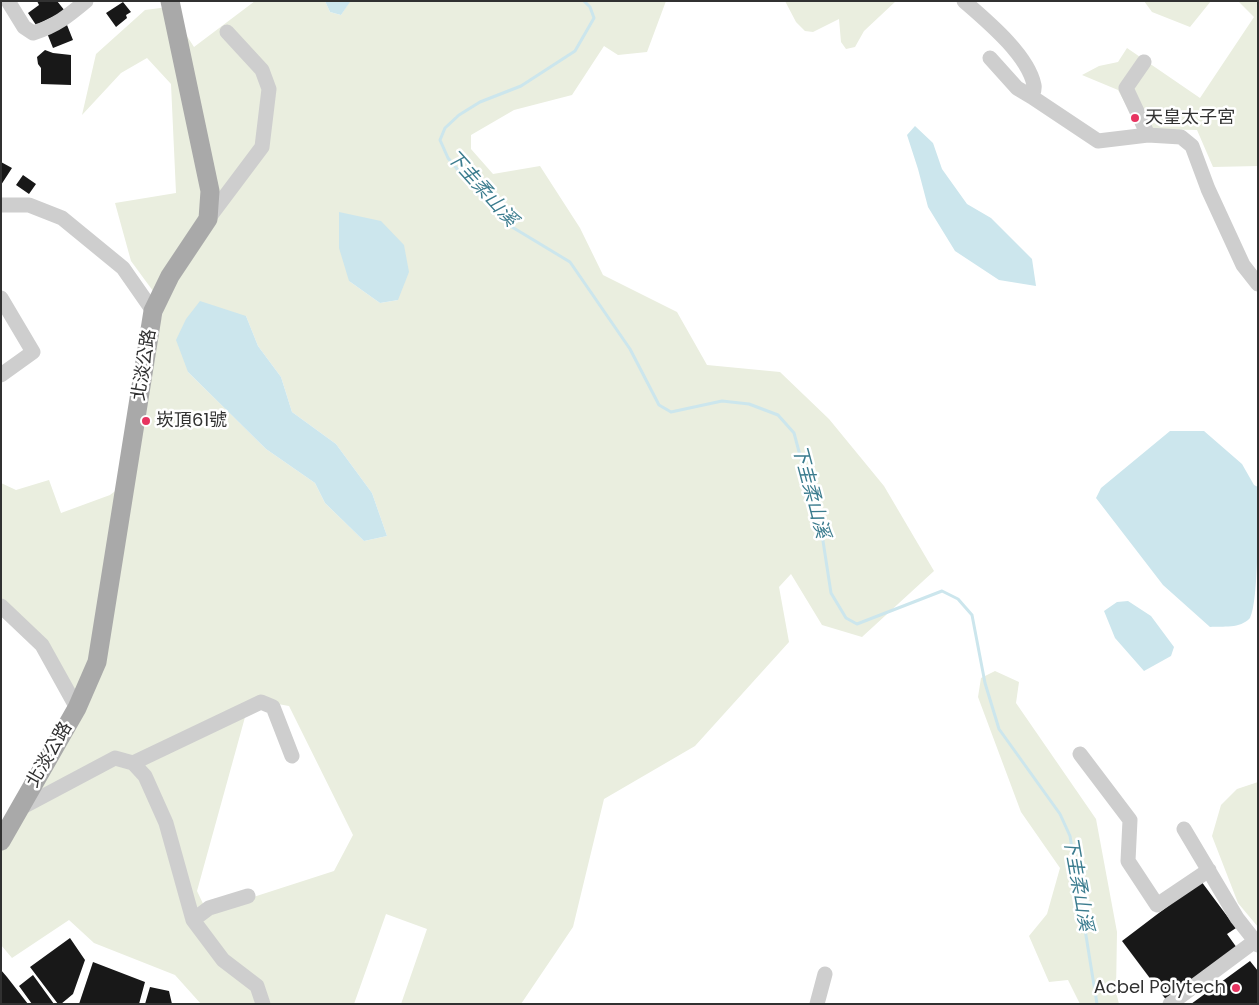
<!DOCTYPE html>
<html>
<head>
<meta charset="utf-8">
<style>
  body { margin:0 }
  #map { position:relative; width:1259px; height:1005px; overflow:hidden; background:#fff; font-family:Poppins,sans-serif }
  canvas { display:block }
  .frame { position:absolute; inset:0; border:2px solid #313131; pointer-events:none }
</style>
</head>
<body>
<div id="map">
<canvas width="1259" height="1005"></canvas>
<div class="frame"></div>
</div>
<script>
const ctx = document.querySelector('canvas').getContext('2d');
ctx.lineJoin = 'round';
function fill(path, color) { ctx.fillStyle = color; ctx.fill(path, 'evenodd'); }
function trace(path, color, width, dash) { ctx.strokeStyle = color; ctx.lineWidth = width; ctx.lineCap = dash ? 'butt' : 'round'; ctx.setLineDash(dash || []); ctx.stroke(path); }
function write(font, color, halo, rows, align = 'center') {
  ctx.font = font + ' Poppins,"Noto Sans TC",sans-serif'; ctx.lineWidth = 5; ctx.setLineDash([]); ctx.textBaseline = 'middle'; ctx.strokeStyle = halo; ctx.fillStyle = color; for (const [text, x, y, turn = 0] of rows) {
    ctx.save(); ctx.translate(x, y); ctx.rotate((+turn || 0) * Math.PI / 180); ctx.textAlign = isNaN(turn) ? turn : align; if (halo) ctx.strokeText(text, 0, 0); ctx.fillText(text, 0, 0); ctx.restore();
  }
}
const green = new Path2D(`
  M 255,1 L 325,1 L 330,12 L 341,15 L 350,1 L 666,1 L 647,52 L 618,55 L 604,46 L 572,95 L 514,110 L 471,135 L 471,149 L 493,174 L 540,166 L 580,228 L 603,275 L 677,312 L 707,365 L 780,372 L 829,419 L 884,486 L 934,571 L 862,637 L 822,625 L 791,574 L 779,587 L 789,642 L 695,746 L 604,799 L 573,927 L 521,1004 L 401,1004 L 427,929 L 386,914 L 354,1004 L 201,1004 L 175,975 L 94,943 L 69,920 L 12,958 L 1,945 L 1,835 L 74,705 L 38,647 L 1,616 L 1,483 L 16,490 L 49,480 L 61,513 L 110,495 L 131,479 L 140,409 L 164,306 L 131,261 L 115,203 L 176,193 L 171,84 L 147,58 L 121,73 L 82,115 L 96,54 L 145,10 L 168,7 L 194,47 ZM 349,281 L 398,300 L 380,303 ZM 246,316 L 258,346 L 281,377 L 292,412 L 336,444 L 372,493 L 387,536 L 364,541 L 325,503 L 315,483 L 266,449 L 188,372 ZM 250,699 L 289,706 L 353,835 L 334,871 L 207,912 L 197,891 Z
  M 785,1 L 896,1 L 864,31 L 855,47 L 846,49 L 841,42 L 839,19 L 813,32 L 805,31 L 796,22 Z
  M 1144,1 L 1211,1 L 1190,27 L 1152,12 Z
  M 1238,1 L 1258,1 L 1258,166 L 1213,167 L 1197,130 L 1139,129 L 1118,90 L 1082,75 L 1099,66 L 1118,62 L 1127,48 L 1200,98 L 1254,17 Z
  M 995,671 L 1019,682 L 1016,703 L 1096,819 L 1117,932 L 1116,992 L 1119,1004 L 1080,1004 L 1068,980 L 1049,982 L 1029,936 L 1047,914 L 1060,868 L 1021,812 L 978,697 L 981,678 Z
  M 1258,782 L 1258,927 L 1238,903 L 1212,836 L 1221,805 L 1237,789 Z`);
const water = new Path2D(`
  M 325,1 L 350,1 L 350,2 L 341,15 L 330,12 Z
  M 915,126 L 933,143 L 942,169 L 967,204 L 991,218 L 1032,259 L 1036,286 L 999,280 L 955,251 L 928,207 L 918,169 L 907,135 Z
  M 339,212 L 381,221 L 404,245 L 409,272 L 398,300 L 380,303 L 349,281 L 339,248 Z
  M 200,301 L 246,316 L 258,346 L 281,377 L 292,412 L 336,444 L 372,493 L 387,536 L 364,541 L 325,503 L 315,483 L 266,449 L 188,372 L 176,340 L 186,319 Z
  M 1170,431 L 1204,431 L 1242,464 L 1254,485 L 1258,487 C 1258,510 1259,603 1250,618 C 1240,629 1223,626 1210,627 L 1163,585 L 1096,498 L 1101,488 Z
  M 1128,601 L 1151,616 L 1174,647 L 1171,656 L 1144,671 L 1115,638 L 1104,611 L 1117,602 Z`);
const stream = new Path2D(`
  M 584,1 L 590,7 L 594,18 L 575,51 L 521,86 L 480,102 L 459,115 L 445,128 L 440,140 L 448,158 L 478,194 L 512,227 L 570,262 L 630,349 L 659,405 L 671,412 L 722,401 L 749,404 L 778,415 L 794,433 L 823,541 L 831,593 L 846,618 L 857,624 L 942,591 L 958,599 L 972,615 L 985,683 L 999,729 L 1060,814 L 1070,836 L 1097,1004`);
const building = new Path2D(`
  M 37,1 L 57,1 L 65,11 L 36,25 L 28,13 L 39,5 Z
  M 123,2 L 131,12 L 126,15 L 127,18 L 116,27 L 106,13 Z
  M 67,25 L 73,40 L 53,48 L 47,33 Z
  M 45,50 L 53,53 L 71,55 L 71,85 L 41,84 L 41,68 L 38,64 L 37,57 Z
  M 1,162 L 12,168 L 1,185 Z
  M 23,175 L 36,184 L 29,194 L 16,185 Z
  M 1201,881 L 1236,928 L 1227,934 L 1237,948 L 1167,1001 L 1122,941 Z
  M 70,938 L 85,960 L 73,994 L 61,1004 L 58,1004 L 30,967 Z
  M 1250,961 L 1258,971 L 1258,1004 L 1191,1004 Z
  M 93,962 L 145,982 L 139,1004 L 79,1004 Z
  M 1,970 L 7,977 L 28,1004 L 1,1004 Z
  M 33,975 L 54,1004 L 32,1004 L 19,986 Z
  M 150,987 L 169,991 L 172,1004 L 145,1004 Z`);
const minor = new Path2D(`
  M 8,1 L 24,27 L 33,33 C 56,26 68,16 86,1
  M 964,1 C 987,21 1028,55 1034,85 C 1035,89 1033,94 1032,97 L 1098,141 L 1148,135 L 1181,137 L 1192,146 L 1208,189 L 1243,265 L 1258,284
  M 990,58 L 1017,88 L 1032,97
  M 1144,62 L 1126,88 L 1148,135
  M 1,205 L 29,205 L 62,218 L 123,268 L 153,311
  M 208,219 L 262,147 L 269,89 L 262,70 L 227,32
  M 1,298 L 33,352 L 1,375
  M 1,606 L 42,645 L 77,708
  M 1080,754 L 1130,820 L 1128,861 L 1157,905 L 1209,870
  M 133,763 L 261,702 L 273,707 L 292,756
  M 19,809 L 115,758 L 133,763 L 145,776 L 166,823 L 193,920 L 223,960 L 257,986 L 263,1004
  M 1184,829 L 1237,918 L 1255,941
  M 193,920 L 209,908 L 248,896
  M 817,1004 L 825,974
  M 1170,1004 L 1255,941 L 1258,945`);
const major = new Path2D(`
  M 1,841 L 77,708 L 97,662 L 153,311 L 170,276 L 208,219 L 210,191 L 170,1`);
const markers = [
  [1135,118,5,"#e73460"],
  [146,421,5,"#e73460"],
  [1236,988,5,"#e73460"]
];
const poiNames = [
  ["天皇太子宮",1145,118],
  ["崁頂61號",156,421],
  ["Acbel Polytech",1226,988,"right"]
];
const streetNames = [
  ["北淡公路",145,365,-81],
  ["北淡公路",50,755,-60]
];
const waterNames = [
  ["下圭柔山溪",481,189,48],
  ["下圭柔山溪",810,492,75],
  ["下圭柔山溪",1077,884,80]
];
fill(green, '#eaeedf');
fill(water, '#cce6ed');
trace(stream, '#cce6ed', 3);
fill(building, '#181818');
trace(minor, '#cecece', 15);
trace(major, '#a9a9a9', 19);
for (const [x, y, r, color] of markers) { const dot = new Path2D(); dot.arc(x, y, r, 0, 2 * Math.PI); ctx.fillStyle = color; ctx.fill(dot); trace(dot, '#fff', 2); }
write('18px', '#313131', '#fff', poiNames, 'left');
write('18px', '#313131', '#fff', streetNames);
write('italic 19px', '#3b7c8e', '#fff', waterNames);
</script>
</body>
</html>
